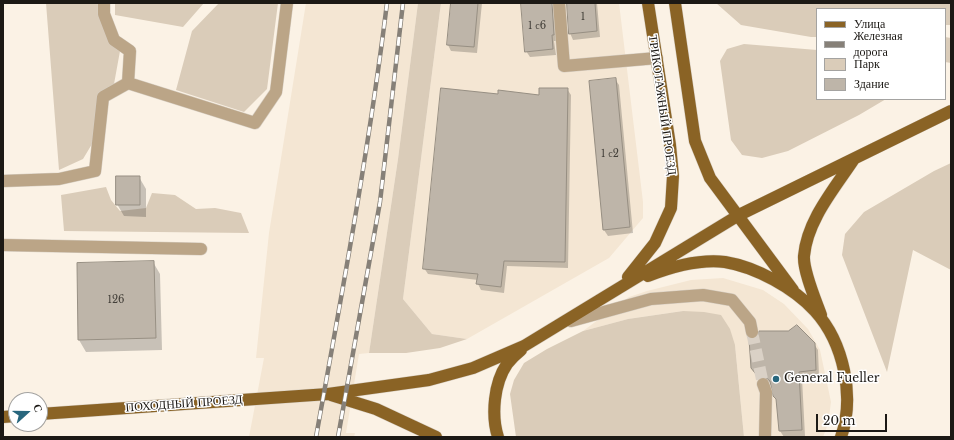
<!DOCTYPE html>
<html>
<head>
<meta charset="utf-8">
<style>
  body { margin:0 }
  #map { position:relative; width:954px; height:440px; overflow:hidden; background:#fbf2e5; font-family:"Libre Baskerville",serif }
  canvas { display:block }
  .frame { position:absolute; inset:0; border:4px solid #1c1915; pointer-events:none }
  .legend { position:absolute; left:816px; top:8px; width:130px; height:92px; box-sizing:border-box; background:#fff; border:1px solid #a4a3a1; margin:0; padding:5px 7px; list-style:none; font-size:12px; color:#1c1915 }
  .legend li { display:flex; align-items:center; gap:8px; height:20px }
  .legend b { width:20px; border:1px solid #a4a3a1 }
  .north { position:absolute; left:8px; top:392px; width:40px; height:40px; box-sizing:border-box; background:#fff; border:1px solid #a4a3a1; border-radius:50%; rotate:69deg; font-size:11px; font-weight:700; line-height:16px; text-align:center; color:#1c1915 }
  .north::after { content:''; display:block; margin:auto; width:14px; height:18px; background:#28667d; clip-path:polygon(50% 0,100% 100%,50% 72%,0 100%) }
  .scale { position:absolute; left:816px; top:414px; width:71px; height:18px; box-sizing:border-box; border:2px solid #1c1915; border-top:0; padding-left:5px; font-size:12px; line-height:14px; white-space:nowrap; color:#1c1915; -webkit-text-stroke:3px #fff; paint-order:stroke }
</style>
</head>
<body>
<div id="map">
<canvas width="954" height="440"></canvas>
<div class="frame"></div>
<ul class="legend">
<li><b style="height:5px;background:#8a6325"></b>Улица</li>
<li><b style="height:5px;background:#868078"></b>Железная дорога</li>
<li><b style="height:11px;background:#daccb9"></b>Парк</li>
<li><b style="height:11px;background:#beb5a9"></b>Здание</li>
</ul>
<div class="north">С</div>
<div class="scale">20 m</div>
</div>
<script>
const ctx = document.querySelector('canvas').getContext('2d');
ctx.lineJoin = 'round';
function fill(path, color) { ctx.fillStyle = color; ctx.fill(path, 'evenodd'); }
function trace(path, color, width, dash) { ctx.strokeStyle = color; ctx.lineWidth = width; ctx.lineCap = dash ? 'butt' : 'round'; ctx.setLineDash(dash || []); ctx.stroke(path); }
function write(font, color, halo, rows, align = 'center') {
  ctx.font = font + ' "Libre Baskerville",serif'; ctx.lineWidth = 3; ctx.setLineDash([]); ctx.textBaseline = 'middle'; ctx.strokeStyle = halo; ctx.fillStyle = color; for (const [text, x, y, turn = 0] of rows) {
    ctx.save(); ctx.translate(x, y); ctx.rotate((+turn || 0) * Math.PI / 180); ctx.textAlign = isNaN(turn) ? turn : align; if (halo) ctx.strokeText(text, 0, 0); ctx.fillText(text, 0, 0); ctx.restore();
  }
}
const built = new Path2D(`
  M 306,3 L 418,3 L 398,159 L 369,353 L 359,354 L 346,433 L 355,433 L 354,437 L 249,437 L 264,358 L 256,358 L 269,233 Z
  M 441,3 L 619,3 L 643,202 L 643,218 L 609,258 L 467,339 L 432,334 L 403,299 Z
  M 723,278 L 763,290 L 784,304 L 808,329 L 820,350 L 831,402 L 828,424 L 823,437 L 744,437 L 735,345 L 683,311 L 628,319 L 583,331 L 629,297 L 647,291 L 691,280 Z`);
const green = new Path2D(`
  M 46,3 L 99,3 L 120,51 L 114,84 L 92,144 L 83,159 L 59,170 Z
  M 115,3 L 204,3 L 183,27 L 115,15 Z
  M 219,3 L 278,3 L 267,89 L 244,112 L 176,90 L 192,31 Z
  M 418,3 L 441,3 L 403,299 L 432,334 L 467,339 L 440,348 L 406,353 L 369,353 L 398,159 Z
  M 716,3 L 951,3 L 951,25 L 945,25 L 945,9 L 817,9 L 817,37 L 811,37 L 741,25 Z
  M 945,37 L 951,38 L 951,63 L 945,62 Z
  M 744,44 L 817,50 L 817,99 L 886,99 L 859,115 L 788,151 L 762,158 L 742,155 L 731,140 L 720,61 L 727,49 Z
  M 951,163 L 951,270 L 913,250 L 887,372 L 842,255 L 845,234 L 864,212 L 934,171 Z
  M 106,187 L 111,200 L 120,211 L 146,208 L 152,193 L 175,195 L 196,209 L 215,208 L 241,213 L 249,233 L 64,231 L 61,195 Z
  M 683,311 L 704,312 L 721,315 L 730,329 L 735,345 L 744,437 L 516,437 L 510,394 L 514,380 L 524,363 L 547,349 L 583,331 L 628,319 Z`);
const shadow = new Path2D(`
  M 452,3 L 482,3 L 477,53 L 451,51 L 448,45 Z
  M 522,3 L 558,3 L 557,41 L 554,41 L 556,55 L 530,57 L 526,51 Z
  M 567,3 L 597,3 L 600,37 L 573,40 L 570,33 Z
  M 615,79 L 619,85 L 633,233 L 608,236 L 604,230 Z
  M 567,89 L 571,95 L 568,268 L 507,266 L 504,293 L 481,290 L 478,284 L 478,280 L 428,274 L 424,268 L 499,95 L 540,96 Z
  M 139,177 L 146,189 L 146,217 L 124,216 L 117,204 Z
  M 153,262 L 160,274 L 162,350 L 86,352 L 79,340 Z
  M 814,344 L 818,350 L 819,376 L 802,378 L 805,436 L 784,437 L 780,431 L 777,400 L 772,385 L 769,382 L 763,384 L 752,367 Z`);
const building = new Path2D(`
  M 451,3 L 478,3 L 474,47 L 447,45 Z
  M 521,3 L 552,3 L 554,35 L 552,35 L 553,49 L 525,52 Z
  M 567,3 L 595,3 L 597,31 L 569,34 Z
  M 616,78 L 630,227 L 603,230 L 589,81 Z
  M 441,88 L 498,94 L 498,90 L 539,95 L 539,88 L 568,88 L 565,262 L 504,261 L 501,287 L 476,284 L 478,274 L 423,269 Z
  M 116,176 L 140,176 L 140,205 L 116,205 Z
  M 154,261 L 156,338 L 78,340 L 77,263 Z
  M 797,325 L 815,343 L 816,370 L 799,372 L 802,430 L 779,431 L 776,399 L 773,396 L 770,381 L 765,377 L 759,378 L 751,368 L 749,339 L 757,338 L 759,331 L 788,331 Z`);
const minorTunnel = new Path2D(`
  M 752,332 L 763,384`);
const minor = new Path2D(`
  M 559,3 L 564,66 L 657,58
  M 128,83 L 255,123 L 276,92 L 287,3
  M 3,181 L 59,179 L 95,171 L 103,97 L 128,83 L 130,51 L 114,40 L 104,14 L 104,3
  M 3,245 L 201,249
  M 571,321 L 651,299 L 703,295 L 732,300 L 750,322 L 752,332
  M 763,384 L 766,392 L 765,437`);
const major = new Path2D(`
  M 675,3 L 695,141 L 710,178 L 793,290
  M 648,276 C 671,267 700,259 725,262 C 756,267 794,288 815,311 C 844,343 855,397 841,437
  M 628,277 L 655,243 L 671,208 L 673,176 L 670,145 L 648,3
  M 821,315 C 816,301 803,271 804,256 C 807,220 835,188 854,159
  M 331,395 L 376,409 L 436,437
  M 40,414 L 328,394 L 429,380 L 473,368 L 524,346 L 739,215 L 951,111
  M 3,417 L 16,416
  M 498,437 C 491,415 494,383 507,364 C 511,359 516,354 521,350`);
const rail = new Path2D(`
  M 316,437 C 342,293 369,149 387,3
  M 338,437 L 380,202 L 403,3`);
const markers = [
  [776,379,4,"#28667d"]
];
const numberNames = [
  ["1",583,17],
  ["1 с6",537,26],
  ["1 с2",610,154],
  ["126",116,300]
];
const streetNames = [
  ["ТРИКОТАЖНЫЙ ПРОЕЗД",662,105,82],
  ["ПОХОДНЫЙ ПРОЕЗД",184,404,-4]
];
const poiNames = [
  ["General Fueller",784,379]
];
fill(built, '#f4e6d3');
fill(green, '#daccb9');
fill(shadow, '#0003');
fill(building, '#beb5a9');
trace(building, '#978f83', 1);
trace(minorTunnel, '#dad1c6', 12, [12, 6]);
trace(minor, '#d7cfc4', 13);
trace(major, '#d7cfc4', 13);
trace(minor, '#bba587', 12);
trace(major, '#8a6325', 12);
trace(rail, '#868078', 4.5);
trace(rail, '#fff', 3, [9]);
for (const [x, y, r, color] of markers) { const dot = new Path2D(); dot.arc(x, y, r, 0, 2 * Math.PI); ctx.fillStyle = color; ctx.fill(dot); trace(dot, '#fff', 1.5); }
write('10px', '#44403a', null, numberNames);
write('12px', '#1c1915', '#fff', streetNames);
write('12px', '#1c1915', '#fff', poiNames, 'left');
</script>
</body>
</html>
